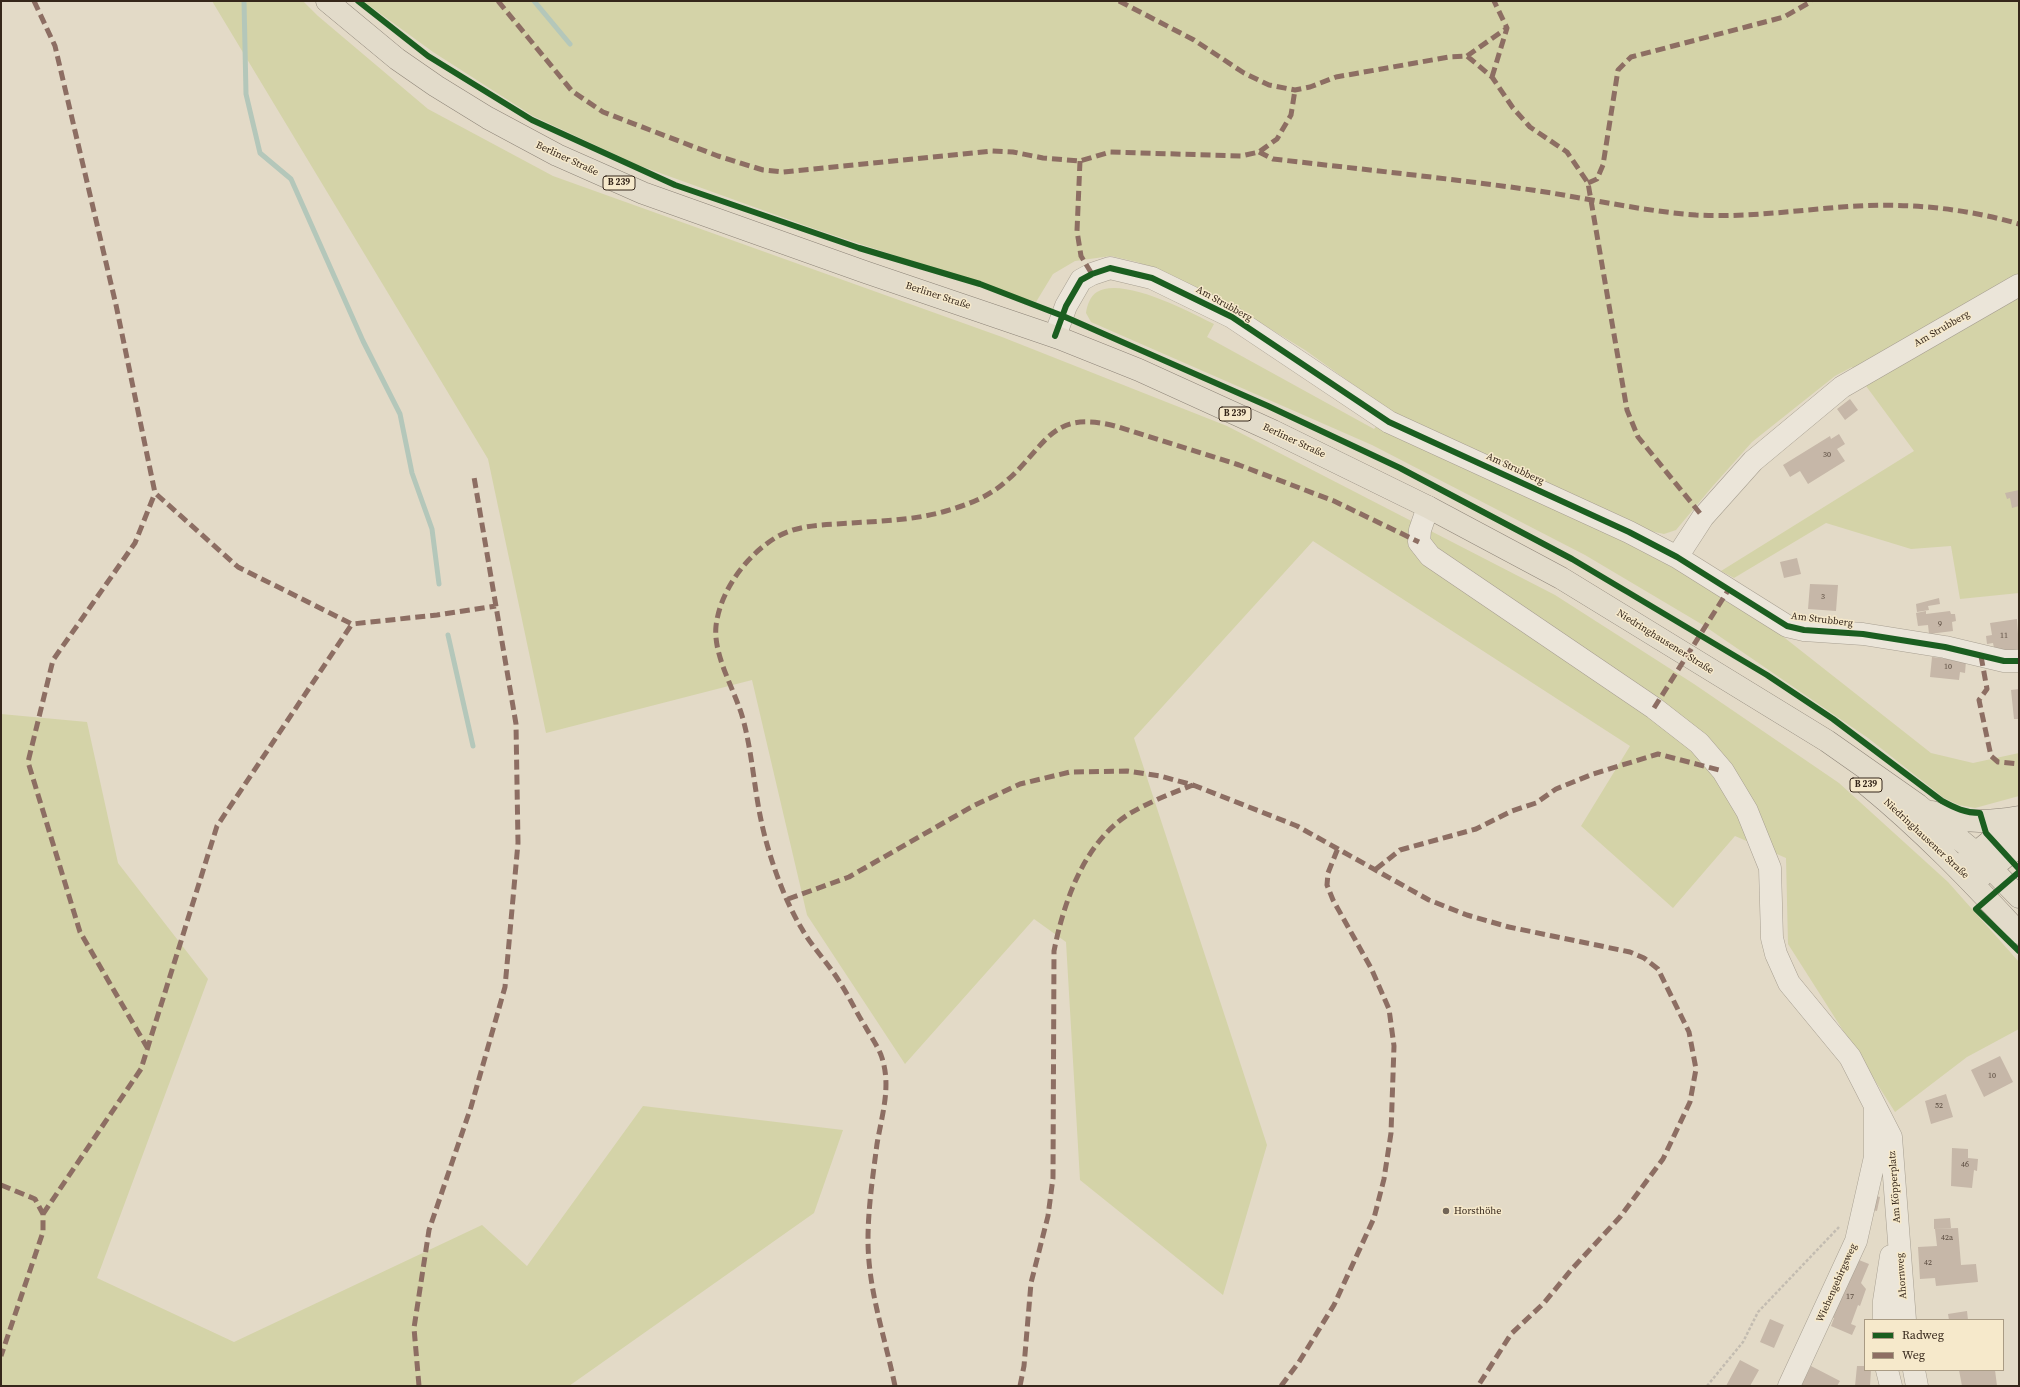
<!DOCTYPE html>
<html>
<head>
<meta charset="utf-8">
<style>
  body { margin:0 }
  #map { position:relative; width:2020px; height:1387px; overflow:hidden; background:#e3dac7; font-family:"Source Serif 4",serif }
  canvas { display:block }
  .frame { position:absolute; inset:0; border:2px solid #35261a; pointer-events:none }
  .legend { position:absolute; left:1864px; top:1319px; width:140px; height:52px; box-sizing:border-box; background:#f6e9cb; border:1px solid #a99b84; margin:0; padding:5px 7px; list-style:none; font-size:12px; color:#35261a }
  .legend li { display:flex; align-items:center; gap:8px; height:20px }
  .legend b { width:20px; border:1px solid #a99b84 }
</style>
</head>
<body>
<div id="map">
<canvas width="2020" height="1387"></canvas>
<div class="frame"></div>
<ul class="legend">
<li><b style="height:5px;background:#1b5e20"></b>Radweg</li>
<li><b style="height:5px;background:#8d6e63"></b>Weg</li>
</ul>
</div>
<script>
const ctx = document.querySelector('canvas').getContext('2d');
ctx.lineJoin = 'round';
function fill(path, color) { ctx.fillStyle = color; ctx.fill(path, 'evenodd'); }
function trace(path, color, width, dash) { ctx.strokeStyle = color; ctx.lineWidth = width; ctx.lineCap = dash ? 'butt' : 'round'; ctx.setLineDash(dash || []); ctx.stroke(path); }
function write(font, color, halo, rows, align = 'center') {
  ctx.font = font + ' "Source Serif 4",serif'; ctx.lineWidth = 3; ctx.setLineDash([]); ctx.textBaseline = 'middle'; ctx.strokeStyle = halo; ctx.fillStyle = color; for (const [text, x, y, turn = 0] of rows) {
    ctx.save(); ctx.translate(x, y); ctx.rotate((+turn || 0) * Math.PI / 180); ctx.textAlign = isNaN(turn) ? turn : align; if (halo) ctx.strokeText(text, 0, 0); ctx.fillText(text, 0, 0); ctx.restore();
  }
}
const green = new Path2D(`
  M 212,1 L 303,1 L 318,16 L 428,109 L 553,176 L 1002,337 L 1227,426 L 1555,595 L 1694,684 L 1839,783 L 1948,882 L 2019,962 L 2019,1029 L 1967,1057 L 1895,1112 L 1788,944 L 1786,858 L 1735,836 L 1673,908 L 1581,826 L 1630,746 L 1313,541 L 1134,738 L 1267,1145 L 1223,1295 L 1080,1180 L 1066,942 L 1034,919 L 905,1064 L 807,915 L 752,680 L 546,733 L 488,459 Z
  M 363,1 L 2019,1 L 2019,593 L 1960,599 L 1951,546 L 1911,549 L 1826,523 L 1734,578 L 1721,571 L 1914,451 L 1852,367 L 1835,376 L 1752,442 L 1712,487 L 1676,530 L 1664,534 L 1650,531 L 1634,523 L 1623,541 L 1720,593 L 1776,631 L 1931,753 L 1973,763 L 2019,753 L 2019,796 L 1975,808 L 1959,805 L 1944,798 L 1868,738 L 1703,625 L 1585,555 L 1372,445 L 1091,322 L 1086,313 C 1087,306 1090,296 1097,292 C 1122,276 1190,312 1214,324 L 1207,337 L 1374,429 L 1390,411 L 1305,350 L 1236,308 L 1179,279 L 1137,262 L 1111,256 L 1075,261 L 1053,274 L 1036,302 L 815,229 L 638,165 L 533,116 L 433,52 Z
  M 1,714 L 87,722 L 118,863 L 208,979 L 97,1278 L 234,1342 L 482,1225 L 527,1266 L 643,1106 L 843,1130 L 814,1213 L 569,1386 L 1,1386 Z`);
const stream = new Path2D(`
  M 244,1 L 246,94 L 260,153 L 291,179 L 363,341 L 400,414 L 412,473 L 432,529 L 439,584
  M 534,1 L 570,44
  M 448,635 L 473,746`);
const building = new Path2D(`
  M 1850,399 L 1858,410 L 1845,420 L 1837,409 Z
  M 1839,434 L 1845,444 L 1837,449 L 1845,461 L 1808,484 L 1800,471 L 1790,477 L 1783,465 L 1830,436 L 1831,439 Z
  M 2019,490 L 2019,506 L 2012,508 L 2010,498 L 2007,499 L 2005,493 Z
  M 1797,558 L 1801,574 L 1784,578 L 1780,562 Z
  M 1810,584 L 1838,585 L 1836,611 L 1808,609 Z
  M 1939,598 L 1940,604 L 1928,606 L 1929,610 L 1917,612 L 1916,604 Z
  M 1926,611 L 1926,614 L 1950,611 L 1951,614 L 1955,614 L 1956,621 L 1952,622 L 1953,631 L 1929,634 L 1928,625 L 1918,626 L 1916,613 Z
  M 2017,619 L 2019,649 L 1995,653 L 1993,643 L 1987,644 L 1986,636 L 1992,635 L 1990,623 Z
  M 1932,657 L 1966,661 L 1965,673 L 1960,672 L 1959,680 L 1930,677 Z
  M 2019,689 L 2019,719 L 2014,719 L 2011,690 Z
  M 2000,1056 L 2013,1082 L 1984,1097 L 1971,1070 Z
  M 1946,1094 L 1953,1117 L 1931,1124 L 1925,1101 Z
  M 1952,1148 L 1968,1149 L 1968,1158 L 1978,1159 L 1977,1171 L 1974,1170 L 1972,1188 L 1951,1186 Z
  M 1872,1195 L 1880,1197 L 1877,1211 L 1868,1209 Z
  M 1950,1218 L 1951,1228 L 1934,1229 L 1934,1219 Z
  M 1958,1228 L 1961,1265 L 1976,1264 L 1978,1282 L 1936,1286 L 1935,1278 L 1920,1279 L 1918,1247 L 1937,1246 L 1935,1229 Z
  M 1854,1258 L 1869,1264 L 1861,1283 L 1866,1289 L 1860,1306 L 1858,1305 L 1851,1324 L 1856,1326 L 1852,1335 L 1831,1326 L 1834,1318 L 1830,1317 Z
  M 1967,1311 L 1968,1320 L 1949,1320 L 1948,1314 Z
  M 1770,1319 L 1784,1325 L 1774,1348 L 1760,1342 Z
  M 1740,1360 L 1759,1370 L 1750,1386 L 1726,1386 Z
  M 1811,1366 L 1840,1381 L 1837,1386 L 1798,1386 L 1801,1385 Z
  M 1857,1366 L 1865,1366 L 1865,1370 L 1871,1370 L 1870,1386 L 1855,1386 Z
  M 1959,1370 L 1995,1370 L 1997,1386 L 1962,1386 Z`);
const path = new Path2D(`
  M 1707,1386 L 1743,1342 L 1758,1312 L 1839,1227`);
const minor = new Path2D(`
  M 1055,336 L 1066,306 L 1081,280 L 1092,274 L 1110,268 L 1152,278 L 1232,317 L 1389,422 L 1629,532 L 1677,557 L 1787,626 L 1804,630 L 1863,634 L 1945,647 L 2004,661 L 2019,661
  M 1428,507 L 1420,530 L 1419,542 L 1430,556 L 1654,708 L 1699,743 L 1723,771 L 1747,811 L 1770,868 L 1772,938 L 1776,954 L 1789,983 L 1850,1057 L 1891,1137 L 1905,1320
  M 1677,557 L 1703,517 L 1753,461 L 1842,387 L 2019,285
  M 1884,1320 L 1884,1301 L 1891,1256
  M 1887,1370 L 1891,1386
  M 1914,1370 L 1917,1386
  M 1789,1386 L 1856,1241 L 1875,1157 L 1875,1109`);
const major = new Path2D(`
  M 327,1 L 397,59 L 436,86 L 488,118 L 557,155 L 643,193 L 865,272 L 1059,338 L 1139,370 L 1273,431 L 1428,507 L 1561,578 L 1827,741 L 1918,805 L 1976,853 L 2019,897
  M 1867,785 C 1922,830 1971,881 2019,933
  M 1932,812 C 1961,824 1989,822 2019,817
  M 1965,862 L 1999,834 L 2019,822
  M 1980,877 L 2019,846`);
const quiet = new Path2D(`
  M 34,1 L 55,46 L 116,305 L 155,493 L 238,567 L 352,624 L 437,615 L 496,606
  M 498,1 L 572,91 L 603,112 L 718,156 L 763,170 L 783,172 L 992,151 L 1013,152 L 1043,158 L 1080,161 L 1110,152 L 1241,156 L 1259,152 L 1277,139 L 1291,115 L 1295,90
  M 1119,1 L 1194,40 L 1244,73 L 1269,85 L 1295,90 L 1310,87 L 1336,77 L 1449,57 L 1467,56 L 1492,77 L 1513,108 L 1530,127 L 1567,152 L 1588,183 L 1627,410 L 1638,437 L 1703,517
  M 1467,56 L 1507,28
  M 1492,77 L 1507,28 L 1494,1
  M 1259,152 L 1273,159 C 1360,169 1446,178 1532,190 C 1587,198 1641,211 1696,215 C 1751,218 1804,209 1858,206 C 1912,203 1968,209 2019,224
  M 1080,161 L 1077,231 L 1081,256 L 1092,274
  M 1588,183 L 1597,179 L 1603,165 L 1618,70 L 1631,57 L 1784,17 L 1812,1
  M 1981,656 L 1987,689 L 1979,700 L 1991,756 L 1998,762 L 2019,764
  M 1654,708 L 1729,589
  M 1376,869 L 1400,850 L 1476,829 L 1512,811 L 1536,803 L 1556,789 L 1593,774 L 1658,754 L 1723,771
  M 788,899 L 849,877 L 973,806 L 1020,784 L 1070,772 L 1127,771 L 1160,776 L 1193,785 L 1297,826 L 1429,900 L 1467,915 L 1509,927 L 1630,952 L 1644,958 L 1658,969 L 1689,1032 L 1696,1069 L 1690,1102 L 1663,1159 L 1620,1217 L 1571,1270 L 1544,1303 L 1511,1334 L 1478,1386
  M 148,1049 L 80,932 L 28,762 L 53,660 L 135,543 L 155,493
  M 1,1185 L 35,1199 L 43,1214 L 43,1232 L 1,1356
  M 43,1214 L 141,1069 L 217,826 L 352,624
  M 419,1386 L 414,1328 L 429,1230 L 471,1107 L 505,987 L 518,843 L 516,724 L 474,477
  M 895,1386 C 885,1337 868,1290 868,1240 C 868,1208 873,1175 877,1144 C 882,1114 892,1085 881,1055 C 877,1045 870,1035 865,1026 C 856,1012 849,996 839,981 C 828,963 812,947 802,929 C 784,900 768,854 761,820 C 754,787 752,752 743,719 C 735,690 713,656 716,626 C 720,591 746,556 775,538 C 798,524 825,525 851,523 C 883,521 915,520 946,511 C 967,505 988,497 1004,483 C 1047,447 1049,409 1115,426 L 1239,465 L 1334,501 L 1419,542
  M 1020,1386 L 1024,1366 L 1031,1283 L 1048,1216 L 1053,1178 L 1054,951 C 1064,901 1084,843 1129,814 C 1149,802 1172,793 1193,785
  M 1281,1386 L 1299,1362 L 1334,1305 L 1374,1218 L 1384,1179 L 1391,1133 L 1394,1046 L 1389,1009 L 1371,968 L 1333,900 L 1327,885 L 1328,873 L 1338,848`);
const cycleway = new Path2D(`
  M 358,1 L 428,56 L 532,120 L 675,185 L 859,248 L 980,284 L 1063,316 L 1268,406 L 1400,468 L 1572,559 L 1767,675 L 1833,719 L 1942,801 C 1955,808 1965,813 1980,813 L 1986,833 L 2019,869
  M 1055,336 L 1066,306 L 1081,280 L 1092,274 L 1110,268 L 1152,278 L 1232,317 L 1389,422 L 1629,532 L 1677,557 L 1787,626 L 1804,630 L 1863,634 L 1945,647 L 2004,661 L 2019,661
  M 2019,872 L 1976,909 L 2019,951`);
const markers = [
  [1446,1211,4,"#726557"]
];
const numberNames = [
  ["30",1827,455],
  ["3",1823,597],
  ["9",1940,624],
  ["11",2004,636],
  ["10",1948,667],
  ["10",1992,1076],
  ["52",1939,1106],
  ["46",1965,1165],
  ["42a",1947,1238],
  ["42",1928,1263],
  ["17",1850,1297]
];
const shields = [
  [619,183,32],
  [1235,414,32],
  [1866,785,32]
];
const shieldNames = [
  ["B 239",619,183],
  ["B 239",1235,414],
  ["B 239",1866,785]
];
const streetNames = [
  ["Berliner Straße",567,159,25],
  ["Berliner Straße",938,296,18],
  ["Am Strubberg",1224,304,29],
  ["Am Strubberg",1942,329,-30],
  ["Berliner Straße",1294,441,25],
  ["Am Strubberg",1515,469,25],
  ["Am Strubberg",1822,620,7],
  ["Niedringhausener Straße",1665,642,32],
  ["Niedringhausener Straße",1926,839,43],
  ["Am Köpperplatz",1895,1187,-94],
  ["Ahornweg",1902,1276,-94],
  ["Wiehengebirgsweg",1837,1283,-66]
];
const poiNames = [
  ["Horsthöhe",1454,1211]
];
fill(green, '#d4d3a8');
trace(stream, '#b4c7ba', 5);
fill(building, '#c6b7a8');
trace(minor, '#a79f91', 23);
trace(major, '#8d8478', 23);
trace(path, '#c3bcb1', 2.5, [3, 2]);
trace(minor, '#ebe5d9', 22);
trace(major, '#e2dbca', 22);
trace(quiet, '#8d6e63', 5, [10, 5]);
trace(cycleway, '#1b5e20', 6);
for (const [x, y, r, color] of markers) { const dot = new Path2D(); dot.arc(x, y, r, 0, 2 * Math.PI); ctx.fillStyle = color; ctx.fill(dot); trace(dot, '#f6e9cb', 1.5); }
write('8px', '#594a3e', null, numberNames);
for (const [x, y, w] of shields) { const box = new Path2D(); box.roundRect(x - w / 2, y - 7, w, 14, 3); ctx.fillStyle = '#f6e9cb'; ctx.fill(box); trace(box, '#35261a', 1); }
write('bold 9px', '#35261a', null, shieldNames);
write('10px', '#35261a', '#f6e9cb', streetNames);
write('10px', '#35261a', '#f6e9cb', poiNames, 'left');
</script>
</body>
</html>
